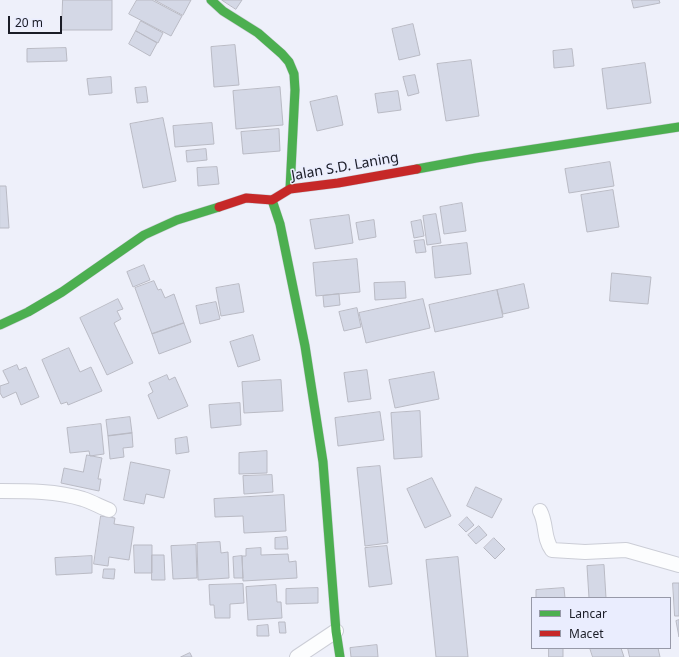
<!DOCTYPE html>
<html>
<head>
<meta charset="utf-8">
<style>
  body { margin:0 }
  #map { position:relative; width:679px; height:657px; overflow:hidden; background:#eef0fa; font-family:"Noto Sans",sans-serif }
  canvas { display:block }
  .legend { position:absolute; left:531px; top:597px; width:140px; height:52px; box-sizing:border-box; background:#eaedfe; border:1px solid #9799a8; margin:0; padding:5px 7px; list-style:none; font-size:12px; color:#1a1c26 }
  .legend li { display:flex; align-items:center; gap:8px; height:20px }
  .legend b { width:20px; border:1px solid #9799a8 }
  .scale { position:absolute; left:8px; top:16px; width:54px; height:18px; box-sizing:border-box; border:2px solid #1a1c26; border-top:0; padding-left:5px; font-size:12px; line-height:14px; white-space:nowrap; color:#1a1c26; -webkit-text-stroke:3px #eaedfe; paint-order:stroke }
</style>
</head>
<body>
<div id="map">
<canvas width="679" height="657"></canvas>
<ul class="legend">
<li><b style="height:5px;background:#4caf50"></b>Lancar</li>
<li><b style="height:5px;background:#c62828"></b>Macet</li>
</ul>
<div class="scale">20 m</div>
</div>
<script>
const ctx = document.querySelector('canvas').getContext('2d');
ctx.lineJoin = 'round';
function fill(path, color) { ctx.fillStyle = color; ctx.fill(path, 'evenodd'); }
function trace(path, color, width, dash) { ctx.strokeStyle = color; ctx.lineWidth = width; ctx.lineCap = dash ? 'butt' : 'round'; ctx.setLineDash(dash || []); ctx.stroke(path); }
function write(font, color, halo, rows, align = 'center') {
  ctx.font = font + ' "Noto Sans",sans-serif'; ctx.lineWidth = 3; ctx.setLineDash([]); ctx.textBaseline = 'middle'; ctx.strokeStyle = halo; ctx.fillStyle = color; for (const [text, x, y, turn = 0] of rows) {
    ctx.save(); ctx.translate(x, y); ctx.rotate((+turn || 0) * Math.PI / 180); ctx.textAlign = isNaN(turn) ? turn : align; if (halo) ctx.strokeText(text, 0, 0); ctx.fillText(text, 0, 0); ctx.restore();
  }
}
const building = new Path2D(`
  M 63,0 L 112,0 L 112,30 L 62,30 Z
  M 137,0 L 152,0 L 182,16 L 171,36 L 129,14 Z
  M 155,0 L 191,0 L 183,15 Z
  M 222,0 L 242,0 L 236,9 Z
  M 632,0 L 659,0 L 660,3 L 634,8 Z
  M 141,21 L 163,33 L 158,43 L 136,31 Z
  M 413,24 L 420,55 L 399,60 L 392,29 Z
  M 136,31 L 157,43 L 150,56 L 129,44 Z
  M 235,45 L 239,85 L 214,87 L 211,47 Z
  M 66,48 L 67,61 L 27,62 L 27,49 Z
  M 572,49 L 574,66 L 554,68 L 553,51 Z
  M 471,60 L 479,116 L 446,121 L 437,64 Z
  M 645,63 L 651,103 L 607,109 L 602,69 Z
  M 415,75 L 419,93 L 408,96 L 403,77 Z
  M 111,77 L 112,93 L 89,95 L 87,79 Z
  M 146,87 L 148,102 L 137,103 L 135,88 Z
  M 280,87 L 283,125 L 236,129 L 233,91 Z
  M 398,91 L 401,110 L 378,113 L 375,94 Z
  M 337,96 L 343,125 L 317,131 L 310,102 Z
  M 163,118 L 176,181 L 143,188 L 130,124 Z
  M 212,123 L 214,144 L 175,147 L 173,126 Z
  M 279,129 L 280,151 L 243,154 L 241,132 Z
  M 206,149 L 207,160 L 187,162 L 186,151 Z
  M 610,162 L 614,186 L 569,193 L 565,169 Z
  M 217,167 L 219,184 L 198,186 L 197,168 Z
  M 0,186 L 6,186 L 9,228 L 0,228 Z
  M 613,190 L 619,227 L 587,232 L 581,195 Z
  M 462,203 L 466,231 L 444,234 L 440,207 Z
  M 436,214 L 441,243 L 427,245 L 423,216 Z
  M 349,215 L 353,243 L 315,249 L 310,220 Z
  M 374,220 L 376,237 L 359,240 L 356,223 Z
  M 421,220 L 424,236 L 414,238 L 411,222 Z
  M 424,240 L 426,252 L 416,253 L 414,241 Z
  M 467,243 L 471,274 L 435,278 L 432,247 Z
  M 357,259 L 360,292 L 316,296 L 313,263 Z
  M 144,265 L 150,280 L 133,287 L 127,272 Z
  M 612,273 L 651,277 L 648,304 L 610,301 Z
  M 154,281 L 158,290 L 161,289 L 165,298 L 174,294 L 184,323 L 152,334 L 135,288 Z
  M 405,282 L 406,298 L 375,300 L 374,283 Z
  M 239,284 L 244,312 L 221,316 L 216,288 Z
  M 524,284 L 529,308 L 503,314 L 497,290 Z
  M 497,290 L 503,317 L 435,332 L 429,305 Z
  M 339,294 L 340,305 L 324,307 L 323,296 Z
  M 118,299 L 123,309 L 117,311 L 121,319 L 114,323 L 133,363 L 107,375 L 80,318 Z
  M 423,299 L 430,328 L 366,343 L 359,313 Z
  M 216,302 L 220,319 L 200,324 L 196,306 Z
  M 357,308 L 361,327 L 344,331 L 339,312 Z
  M 184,323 L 191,342 L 159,354 L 152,334 Z
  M 253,335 L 260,360 L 238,367 L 230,342 Z
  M 69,348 L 80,372 L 91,367 L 102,391 L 68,405 L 67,402 L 61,404 L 42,360 Z
  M 17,365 L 19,370 L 26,367 L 39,397 L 21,405 L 16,392 L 3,398 L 0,393 L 0,386 L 9,383 L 3,371 Z
  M 367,370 L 371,399 L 348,402 L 344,373 Z
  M 434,372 L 439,399 L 395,408 L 389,380 Z
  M 167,375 L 169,380 L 175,377 L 188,406 L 158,419 L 148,395 L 153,392 L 149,383 Z
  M 281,380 L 283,411 L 244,413 L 242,382 Z
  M 240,403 L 241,425 L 211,428 L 209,405 Z
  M 420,411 L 422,457 L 394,459 L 391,413 Z
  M 380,412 L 384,440 L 338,446 L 335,418 Z
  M 130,417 L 132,433 L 108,436 L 106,420 Z
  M 101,424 L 104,454 L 90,456 L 89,451 L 70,453 L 67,428 Z
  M 132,433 L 133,447 L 123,448 L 124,457 L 110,459 L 108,436 Z
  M 187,437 L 189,452 L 176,454 L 175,439 Z
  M 267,451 L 267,473 L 239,474 L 239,453 Z
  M 87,455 L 102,458 L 98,479 L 101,479 L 99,491 L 61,483 L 64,468 L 83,472 Z
  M 131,462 L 170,470 L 164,498 L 146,494 L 144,504 L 124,500 Z
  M 380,466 L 388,543 L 365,546 L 357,468 Z
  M 272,475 L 273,492 L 244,494 L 243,476 Z
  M 432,478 L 451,516 L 425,528 L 407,489 Z
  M 476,487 L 502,499 L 492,518 L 467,506 Z
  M 284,495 L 286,531 L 244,533 L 243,516 L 215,517 L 214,499 Z
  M 101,516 L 115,518 L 114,524 L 134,527 L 129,560 L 109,557 L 108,566 L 94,564 Z
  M 467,517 L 474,525 L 466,532 L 459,525 Z
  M 479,526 L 487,535 L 476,544 L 468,535 Z
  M 287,537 L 288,549 L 275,549 L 275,538 Z
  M 494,538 L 505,549 L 495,559 L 484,548 Z
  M 220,542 L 221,553 L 228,552 L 229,578 L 198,580 L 197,543 Z
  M 134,545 L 152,545 L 152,573 L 135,573 Z
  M 196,545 L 197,578 L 173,579 L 171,546 Z
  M 387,546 L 392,584 L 369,587 L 365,548 Z
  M 261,548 L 261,555 L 288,554 L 289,562 L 296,561 L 297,578 L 243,581 L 242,556 L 246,556 L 246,549 Z
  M 152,555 L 164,555 L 165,580 L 152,580 Z
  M 92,556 L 92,573 L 56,575 L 55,558 Z
  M 242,556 L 243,578 L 234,578 L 233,557 Z
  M 458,557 L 468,657 L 436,657 L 426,560 Z
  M 604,565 L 606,598 L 589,598 L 587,566 Z
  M 104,569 L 115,569 L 114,579 L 103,578 Z
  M 673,583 L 679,583 L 679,616 L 675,616 Z
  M 243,584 L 244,603 L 230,604 L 230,618 L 215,618 L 214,605 L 210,605 L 209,585 Z
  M 276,585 L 277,602 L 281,602 L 282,618 L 248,620 L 246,587 Z
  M 318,588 L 318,603 L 286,604 L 286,589 Z
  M 564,588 L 565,598 L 536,598 L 536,590 Z
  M 679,620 L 679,637 L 676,621 Z
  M 279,622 L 285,622 L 286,633 L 280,633 Z
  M 268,625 L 269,636 L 257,636 L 257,626 Z
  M 377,645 L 378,657 L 351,657 L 350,648 Z
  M 549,648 L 563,648 L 563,657 L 549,657 Z
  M 590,648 L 621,648 L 624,657 L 593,657 Z
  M 628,648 L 658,648 L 660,657 L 630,657 Z
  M 190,653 L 192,657 L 181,657 Z`);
const street = new Path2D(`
  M 0,491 C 28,491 57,491 83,499 C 92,502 101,507 109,510
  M 540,511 C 547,524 543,538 552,550 L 585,552 L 626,550 L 679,565
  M 297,657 L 336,631`);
const fast = new Path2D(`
  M 211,0 L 223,11 L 258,33 L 282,54 L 289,62 L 294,74 L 295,90 L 290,189
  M 417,169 L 476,158 L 679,127
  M 272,200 L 280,224 L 305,346 L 323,462 L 336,631 L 340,657
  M 0,325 L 28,312 L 62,292 L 144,235 L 177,220 L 219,207`);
const jam = new Path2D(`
  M 219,207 L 246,198 L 272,200 L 290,189 L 338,183 L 417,169`);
const streetNames = [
  ["Jalan S.D. Laning",345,167,-10]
];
fill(building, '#d4d8e6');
trace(building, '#b9bac4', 1);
trace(street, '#cbcdd6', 16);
trace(fast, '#cbcdd6', 10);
trace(jam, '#cbcdd6', 10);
trace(street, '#fcfdfe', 14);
trace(fast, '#4caf50', 9);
trace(jam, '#c62828', 9);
write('14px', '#1a1c26', '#eaedfe', streetNames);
</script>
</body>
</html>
